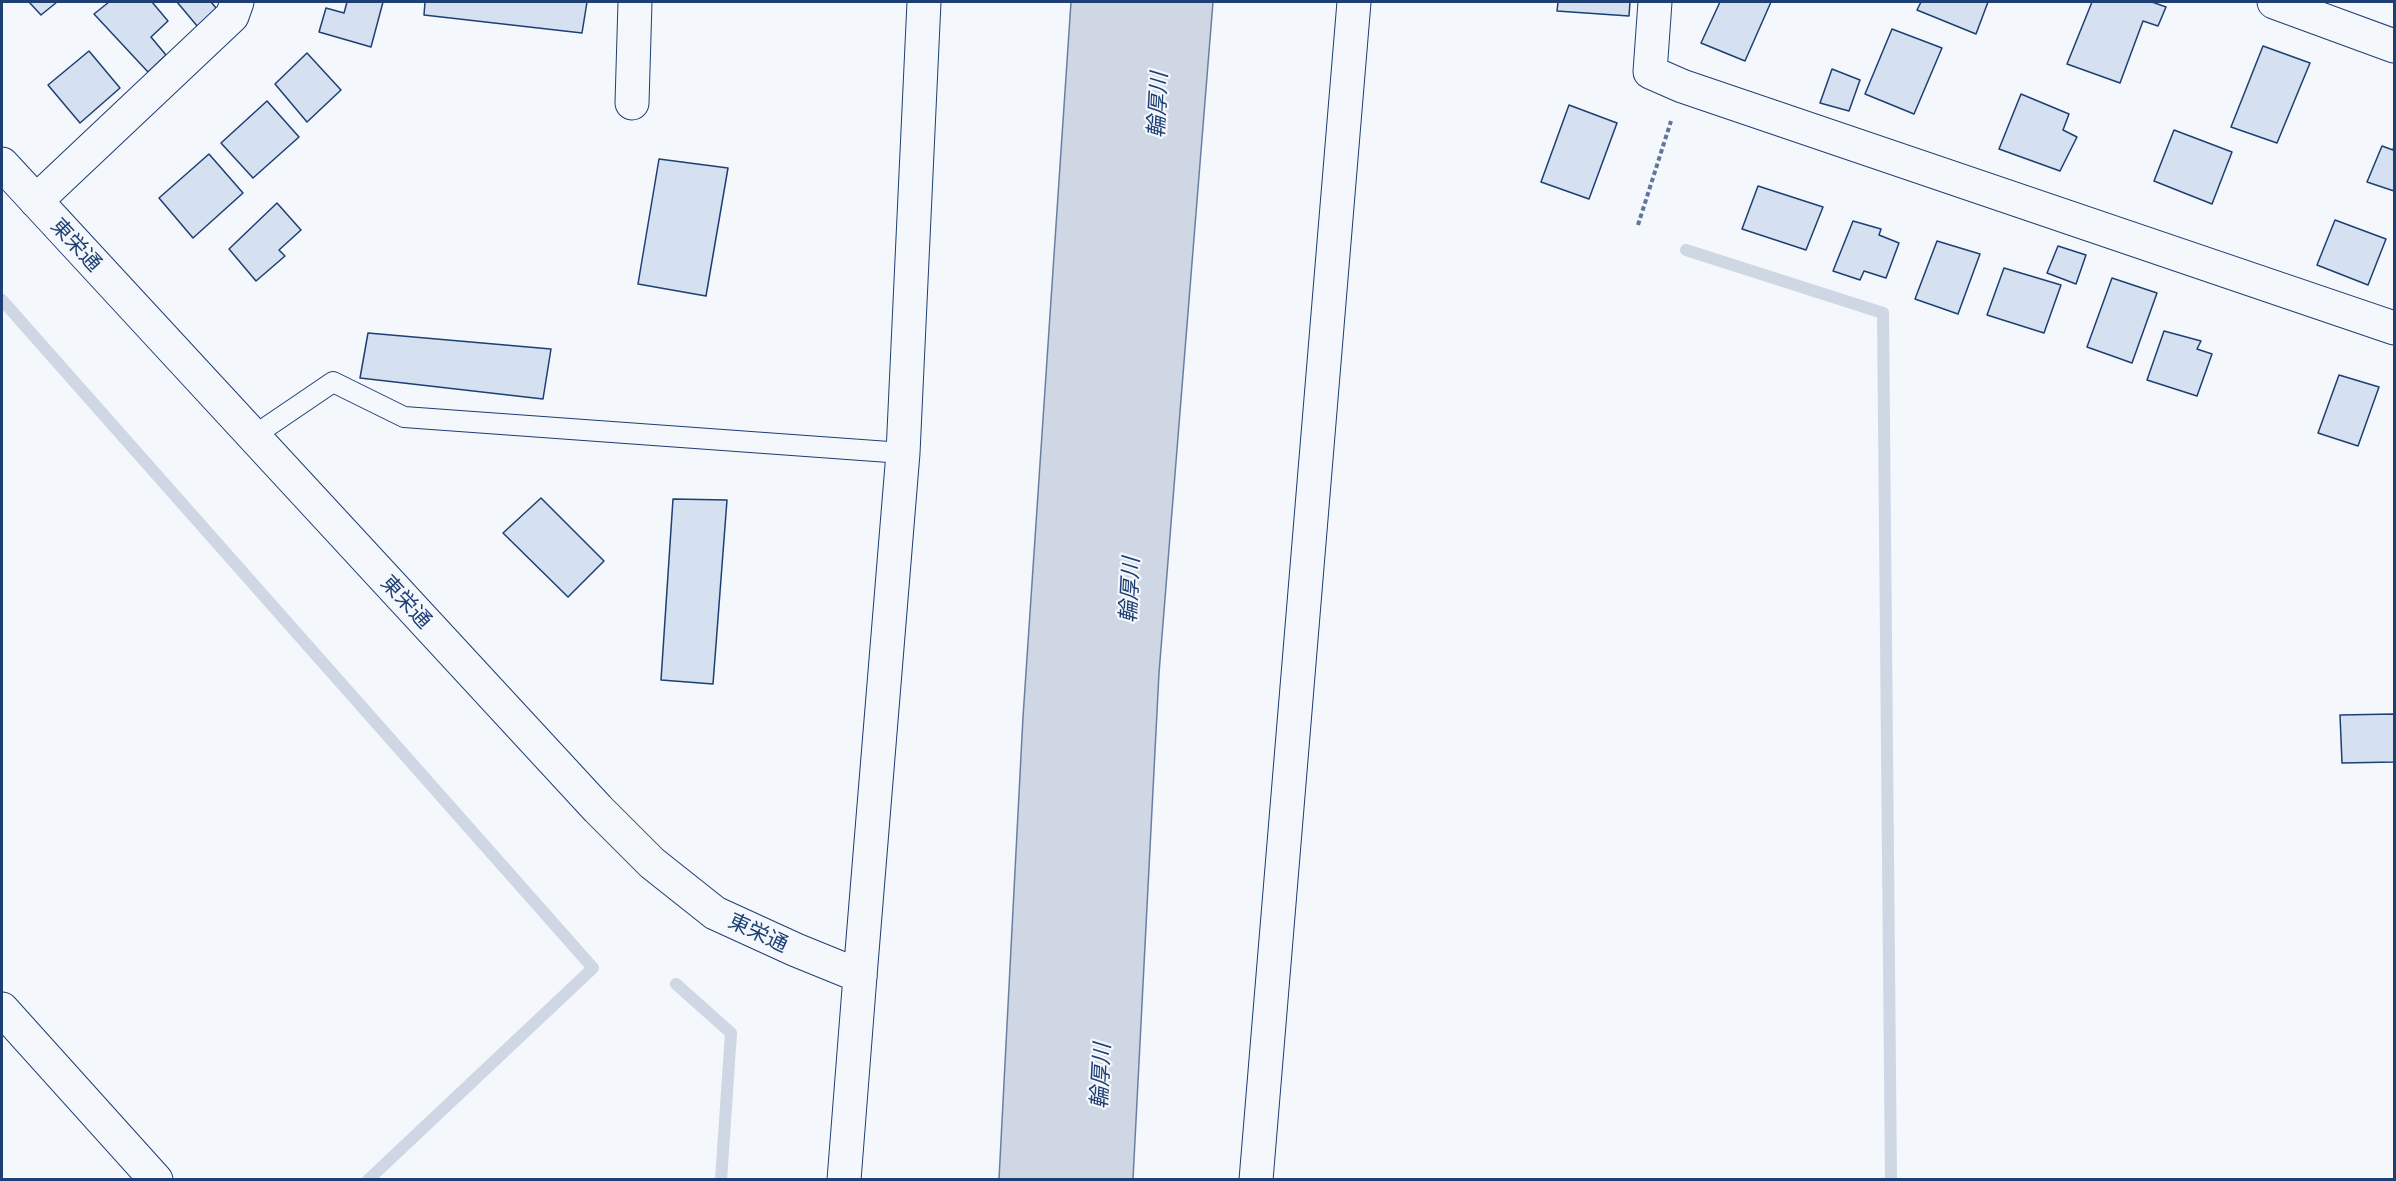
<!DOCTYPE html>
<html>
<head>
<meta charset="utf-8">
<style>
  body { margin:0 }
  #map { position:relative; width:2396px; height:1181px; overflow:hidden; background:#f4f7fb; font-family:"Golos Text",sans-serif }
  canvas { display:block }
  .frame { position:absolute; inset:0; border:3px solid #1d3f73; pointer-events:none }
</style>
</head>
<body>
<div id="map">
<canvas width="2396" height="1181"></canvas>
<div class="frame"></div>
</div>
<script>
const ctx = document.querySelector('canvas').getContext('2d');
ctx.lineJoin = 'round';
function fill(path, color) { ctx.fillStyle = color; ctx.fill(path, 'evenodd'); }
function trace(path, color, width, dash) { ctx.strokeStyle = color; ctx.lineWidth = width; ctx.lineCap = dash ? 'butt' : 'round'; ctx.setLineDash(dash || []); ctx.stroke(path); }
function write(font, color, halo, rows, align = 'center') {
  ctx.font = font + ' "Golos Text","Noto Sans JP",sans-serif'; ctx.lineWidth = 4.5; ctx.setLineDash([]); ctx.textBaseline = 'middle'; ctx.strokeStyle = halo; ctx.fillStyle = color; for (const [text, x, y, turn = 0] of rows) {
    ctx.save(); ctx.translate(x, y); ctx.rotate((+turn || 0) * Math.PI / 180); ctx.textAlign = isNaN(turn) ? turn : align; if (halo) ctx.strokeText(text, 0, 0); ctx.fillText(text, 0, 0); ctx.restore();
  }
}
const water = new Path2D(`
  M 1071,2 L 1213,2 L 1159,673 L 1133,1179 L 999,1179 L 1023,717 Z`);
const stream = new Path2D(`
  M 1686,250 L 1883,313 L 1891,1180
  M 2,300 L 593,968 L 368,1180
  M 676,984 L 731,1033 L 721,1180`);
const building = new Path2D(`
  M 29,2 L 57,2 L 41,15 Z
  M 109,2 L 152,2 L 168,21 L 151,37 L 166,55 L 148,72 L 94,14 Z
  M 177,2 L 211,2 L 217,9 L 198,27 Z
  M 347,2 L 383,2 L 371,47 L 319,32 L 326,8 L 344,13 Z
  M 425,2 L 587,2 L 582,33 L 424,15 Z
  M 1558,2 L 1630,2 L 1629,16 L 1557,11 Z
  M 1720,2 L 1771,2 L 1745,61 L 1701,43 Z
  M 1921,2 L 1988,2 L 1976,34 L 1917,10 Z
  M 2092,2 L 2152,2 L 2166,7 L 2158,26 L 2143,21 L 2120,83 L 2067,64 Z
  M 1892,29 L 1942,48 L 1914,114 L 1865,94 Z
  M 2263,46 L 2310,63 L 2277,143 L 2231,127 Z
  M 89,51 L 120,88 L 80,123 L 48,85 Z
  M 307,53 L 341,90 L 307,122 L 275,84 Z
  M 1832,69 L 1860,80 L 1849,111 L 1820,103 Z
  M 2021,94 L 2069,114 L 2063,130 L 2077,137 L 2060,171 L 1999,149 Z
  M 267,101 L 299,137 L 253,178 L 221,143 Z
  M 1569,105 L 1617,123 L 1589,199 L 1541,182 Z
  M 2174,130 L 2232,152 L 2212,204 L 2154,181 Z
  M 2382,146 L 2393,150 L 2394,146 L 2394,191 L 2367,182 Z
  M 209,154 L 243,193 L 193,238 L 159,198 Z
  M 659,159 L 728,168 L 706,296 L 638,284 Z
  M 1758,186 L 1823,207 L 1806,250 L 1742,229 Z
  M 277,203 L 301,230 L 279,250 L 285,256 L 256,281 L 229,249 Z
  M 2335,220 L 2386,239 L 2368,285 L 2317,265 Z
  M 1853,221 L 1881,229 L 1879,235 L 1899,243 L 1886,278 L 1864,271 L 1860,280 L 1833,271 Z
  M 1937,241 L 1980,254 L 1958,314 L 1915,299 Z
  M 2058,246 L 2086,255 L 2076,284 L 2047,273 Z
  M 2004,268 L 2061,285 L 2044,333 L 1987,315 Z
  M 2112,278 L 2157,293 L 2132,363 L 2087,347 Z
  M 2164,331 L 2201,341 L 2197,349 L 2212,354 L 2197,396 L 2147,380 Z
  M 368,333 L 551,349 L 543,399 L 360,378 Z
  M 2339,375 L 2379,387 L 2358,446 L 2318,433 Z
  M 541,498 L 604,561 L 568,597 L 503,533 Z
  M 673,499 L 727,500 L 713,684 L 661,680 Z
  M 2394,714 L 2394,762 L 2342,763 L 2340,715 Z`);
const path = new Path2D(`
  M 1638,225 L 1671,121`);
const service = new Path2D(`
  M 252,437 L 333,382 L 404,417 L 903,453`);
const minor = new Path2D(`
  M 1655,2 L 1650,72 L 1682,86 L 2394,328
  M 2274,2 L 2394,46
  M 632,103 L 635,2
  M 36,201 L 232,16 L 237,2
  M 860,976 L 903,453 L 924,2
  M 2,1009 L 156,1180
  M 1256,1180 L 1354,2`);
const tertiary = new Path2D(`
  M 2,164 L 598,809 L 652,863 L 715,913 L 796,950 L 860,976 L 844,1180`);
const streetNames = [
  ["東栄通",76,245,47],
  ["東栄通",406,602,47],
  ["東栄通",758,933,25]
];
const waterNames = [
  ["輪厚川",1158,105,-87],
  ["輪厚川",1130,590,-87],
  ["輪厚川",1101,1076,-87]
];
fill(water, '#cfd7e4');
trace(water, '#687fa3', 1.5);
trace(stream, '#cfd7e4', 12);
fill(building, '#d5e0f0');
trace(building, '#1d3f73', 1.5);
trace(service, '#1d3f73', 22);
trace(minor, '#1d3f73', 35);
trace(tertiary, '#1d3f73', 35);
trace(path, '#5e769c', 4, [4.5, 3]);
trace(service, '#f4f7fb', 20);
trace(minor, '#f4f7fb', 33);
trace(tertiary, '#f4f7fb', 33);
write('21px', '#1d3f73', '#f4f7fb', streetNames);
write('italic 22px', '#1d3f73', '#f4f7fb', waterNames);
</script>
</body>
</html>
